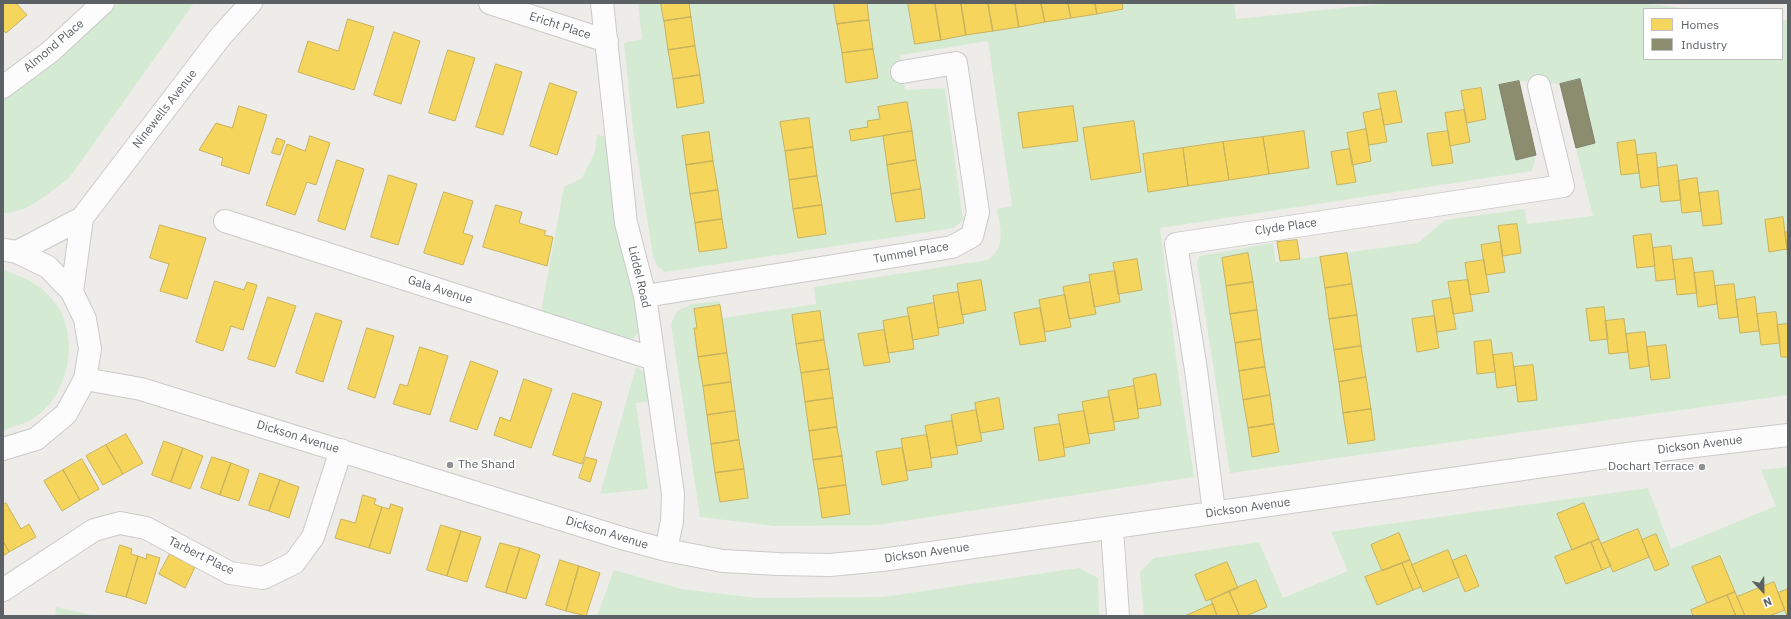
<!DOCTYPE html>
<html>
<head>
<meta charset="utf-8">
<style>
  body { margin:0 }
  #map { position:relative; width:1791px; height:619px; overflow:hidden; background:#edece8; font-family:"IBM Plex Sans",sans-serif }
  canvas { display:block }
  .frame { position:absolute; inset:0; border:4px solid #5c6166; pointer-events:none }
  .legend { position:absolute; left:1643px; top:8px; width:140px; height:52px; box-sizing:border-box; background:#fff; border:1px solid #bec0c2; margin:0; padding:5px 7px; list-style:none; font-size:12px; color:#5c6166 }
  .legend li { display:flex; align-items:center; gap:8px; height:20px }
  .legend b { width:20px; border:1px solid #bec0c2 }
  .north { position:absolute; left:1743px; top:571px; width:40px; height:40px; -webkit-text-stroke:3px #fff; paint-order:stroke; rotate:158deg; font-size:11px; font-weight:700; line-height:16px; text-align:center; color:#5c6166 }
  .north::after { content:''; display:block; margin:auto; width:14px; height:18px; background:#5c6166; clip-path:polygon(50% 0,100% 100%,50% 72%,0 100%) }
</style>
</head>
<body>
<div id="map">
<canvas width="1791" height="619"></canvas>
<div class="frame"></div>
<ul class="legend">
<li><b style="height:11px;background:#f6d55c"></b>Homes</li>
<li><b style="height:11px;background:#8c8c6e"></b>Industry</li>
</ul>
<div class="north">N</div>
</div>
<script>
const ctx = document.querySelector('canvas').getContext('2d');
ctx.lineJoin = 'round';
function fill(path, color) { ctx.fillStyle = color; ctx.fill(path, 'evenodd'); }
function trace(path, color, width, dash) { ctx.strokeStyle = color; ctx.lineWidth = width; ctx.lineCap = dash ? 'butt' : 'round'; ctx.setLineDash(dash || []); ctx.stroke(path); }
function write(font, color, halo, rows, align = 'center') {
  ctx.font = font + ' "IBM Plex Sans",sans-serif'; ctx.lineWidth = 4; ctx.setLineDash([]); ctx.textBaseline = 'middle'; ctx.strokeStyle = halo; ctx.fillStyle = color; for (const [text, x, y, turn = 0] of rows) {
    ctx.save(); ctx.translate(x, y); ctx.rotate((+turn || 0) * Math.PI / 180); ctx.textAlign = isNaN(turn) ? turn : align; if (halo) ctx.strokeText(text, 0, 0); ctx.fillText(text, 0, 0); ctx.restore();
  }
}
const green = new Path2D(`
  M 119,3 L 194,3 L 69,178 C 50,192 28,213 3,213 L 3,99 L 55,60 Z
  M 638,3 L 1234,3 L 1236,19 L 1392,3 L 1640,3 L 1693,9 L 1644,9 L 1644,59 L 1782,59 L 1782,19 L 1788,20 L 1788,395 L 1230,473 L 1197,262 L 1200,256 L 1273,243 L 1276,262 L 1418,243 L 1445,220 L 1525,209 L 1527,224 L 1593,216 L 1576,148 L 1595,143 L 1580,80 L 1560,84 L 1519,81 L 1499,85 L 1517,160 L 1536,155 L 1532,171 L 1160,228 L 1178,373 L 1194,477 L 876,525 L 775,526 L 700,517 L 671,324 L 677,311 L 692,304 L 720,301 L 723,318 L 816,304 L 814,287 L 988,260 C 1007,245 1000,230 997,209 L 1012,206 L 988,41 L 900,55 L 905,90 L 945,88 L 963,220 L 954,228 L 665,272 L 657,266 L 653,256 L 633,130 L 624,43 L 642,39 Z
  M 597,135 L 606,137 L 643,328 L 631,340 L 541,311 L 564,187 L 582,178 L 595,152 Z
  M 3,270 C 21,276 37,282 50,297 C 83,331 71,399 29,421 C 21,425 11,427 3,431 Z
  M 636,367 L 647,374 L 652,401 L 636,403 L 648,489 L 600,494 Z
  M 1788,467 L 1788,616 L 1144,616 L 1140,572 L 1154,558 L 1259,542 L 1283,598 L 1348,571 L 1331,532 L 1648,488 L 1671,549 L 1776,506 L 1761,470 Z
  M 1079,568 L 1098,578 L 1099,616 L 597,616 L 614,570 L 681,589 L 757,598 L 883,597 Z
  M 56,607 L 96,616 L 55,616 Z`);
const homes = new Path2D(`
  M 3,3 L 16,3 L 27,15 L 6,33 L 3,30 Z
  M 661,3 L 689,3 L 691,17 L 664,21 Z
  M 834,3 L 867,3 L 869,20 L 837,24 Z
  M 908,3 L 935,3 L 941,40 L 915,44 Z
  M 935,3 L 961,3 L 966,35 L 941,40 Z
  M 961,3 L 988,3 L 993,31 L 966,35 Z
  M 988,3 L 1015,3 L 1019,27 L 993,31 Z
  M 1015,3 L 1041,3 L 1045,22 L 1019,27 Z
  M 1041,3 L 1068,3 L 1071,18 L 1045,22 Z
  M 1068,3 L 1095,3 L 1097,14 L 1071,18 Z
  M 1095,3 L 1122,3 L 1123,9 L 1097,14 Z
  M 691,17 L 695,46 L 668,50 L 664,21 Z
  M 348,19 L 374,27 L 354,90 L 298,72 L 308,41 L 338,51 Z
  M 869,20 L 873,49 L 842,53 L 837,24 Z
  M 394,32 L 420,41 L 401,104 L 374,95 Z
  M 695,46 L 700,75 L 673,79 L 668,50 Z
  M 873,49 L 878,78 L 846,83 L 842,53 Z
  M 448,50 L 475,58 L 455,121 L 429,113 Z
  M 496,64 L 522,72 L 503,135 L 476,127 Z
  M 700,75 L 704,103 L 677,108 L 673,79 Z
  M 550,83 L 577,92 L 557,155 L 530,146 Z
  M 1481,88 L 1486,119 L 1467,123 L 1461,91 Z
  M 1396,91 L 1402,122 L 1384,125 L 1378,94 Z
  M 907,102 L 912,131 L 851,141 L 849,130 L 868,127 L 867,121 L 880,119 L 878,107 Z
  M 239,106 L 267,115 L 249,174 L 221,165 L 223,158 L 199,150 L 216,123 L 232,128 Z
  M 1073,106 L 1078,141 L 1023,148 L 1018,113 Z
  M 1381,109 L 1387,142 L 1369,145 L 1363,113 Z
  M 1464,110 L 1470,142 L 1450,146 L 1445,113 Z
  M 809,118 L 813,147 L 785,151 L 780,122 Z
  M 1134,121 L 1141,172 L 1091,180 L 1083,128 Z
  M 1366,129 L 1371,161 L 1352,165 L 1347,133 Z
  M 912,131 L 916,160 L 887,165 L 883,136 Z
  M 1304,131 L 1309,168 L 1269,174 L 1263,137 Z
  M 1448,131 L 1453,163 L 1432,166 L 1427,134 Z
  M 709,132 L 713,161 L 686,165 L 682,136 Z
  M 310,136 L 330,143 L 316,185 L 307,182 L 295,215 L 266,205 L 287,144 L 305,151 Z
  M 1263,137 L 1269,174 L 1229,180 L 1223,142 Z
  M 277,138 L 285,141 L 280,155 L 272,153 Z
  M 1635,140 L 1639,173 L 1621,175 L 1617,143 Z
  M 1223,142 L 1229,180 L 1188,186 L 1183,148 Z
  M 813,147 L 817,176 L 789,180 L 785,151 Z
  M 1183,148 L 1188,186 L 1148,192 L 1143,154 Z
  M 1350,149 L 1356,182 L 1337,185 L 1331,152 Z
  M 1656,153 L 1659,185 L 1641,188 L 1637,155 Z
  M 337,160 L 364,169 L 345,230 L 318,221 Z
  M 916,160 L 921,189 L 891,194 L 887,165 Z
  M 713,161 L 718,190 L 690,194 L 686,165 Z
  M 1677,165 L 1681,200 L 1661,202 L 1657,168 Z
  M 389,175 L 417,184 L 398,245 L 371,237 Z
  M 817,176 L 822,205 L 793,209 L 789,180 Z
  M 1697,178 L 1701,211 L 1682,213 L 1678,181 Z
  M 921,189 L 925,218 L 896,222 L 891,194 Z
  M 718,190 L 722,219 L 695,223 L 690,194 Z
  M 1718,191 L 1722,224 L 1703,226 L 1699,193 Z
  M 444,192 L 473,201 L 463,233 L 473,236 L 463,265 L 424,253 Z
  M 496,205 L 522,212 L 519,223 L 546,231 L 544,235 L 553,237 L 547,266 L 483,247 Z
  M 822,205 L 826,234 L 798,238 L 793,209 Z
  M 1783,217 L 1787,249 L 1769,252 L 1765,220 Z
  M 722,219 L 727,248 L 699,252 L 695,223 Z
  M 1517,224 L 1521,253 L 1503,256 L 1498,226 Z
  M 160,225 L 206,238 L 187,299 L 160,291 L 169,264 L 150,258 Z
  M 1785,232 L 1788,232 L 1788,260 L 1787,249 Z
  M 1651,234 L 1655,266 L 1637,268 L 1633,236 Z
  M 1297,240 L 1300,259 L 1280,261 L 1277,242 Z
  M 1500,242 L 1505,272 L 1486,275 L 1481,245 Z
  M 1671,246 L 1675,279 L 1656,281 L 1653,248 Z
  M 1248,253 L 1253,282 L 1226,286 L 1222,258 Z
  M 1347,253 L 1352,284 L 1325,288 L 1320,257 Z
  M 1692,258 L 1697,293 L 1677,295 L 1673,260 Z
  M 1137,259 L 1142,290 L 1118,294 L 1113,263 Z
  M 1484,260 L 1489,292 L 1470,295 L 1465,263 Z
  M 1115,271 L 1120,302 L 1094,307 L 1089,275 Z
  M 1713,271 L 1717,304 L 1698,307 L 1694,273 Z
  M 981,280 L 986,310 L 962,315 L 957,284 Z
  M 1468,280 L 1473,311 L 1453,314 L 1448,282 Z
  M 215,281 L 244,290 L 247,282 L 257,285 L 243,330 L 231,326 L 223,351 L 196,342 Z
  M 1090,282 L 1096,314 L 1069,319 L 1063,287 Z
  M 1253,282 L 1257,310 L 1230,314 L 1226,286 Z
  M 1352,284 L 1357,315 L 1329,319 L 1325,288 Z
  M 1734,284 L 1738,317 L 1719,319 L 1715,286 Z
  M 958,292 L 964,323 L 938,328 L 933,296 Z
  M 1065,295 L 1071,327 L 1045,332 L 1039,300 Z
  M 268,297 L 296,306 L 275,367 L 248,359 Z
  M 1755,297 L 1759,331 L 1740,333 L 1736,300 Z
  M 1451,298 L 1456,329 L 1437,332 L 1432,301 Z
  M 934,303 L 939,335 L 913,340 L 907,308 Z
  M 720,305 L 727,353 L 698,357 L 694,328 L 697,328 L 694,309 Z
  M 1604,307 L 1608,339 L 1590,341 L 1586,309 Z
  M 1040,308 L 1046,341 L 1020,345 L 1014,313 Z
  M 1257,310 L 1261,339 L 1235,343 L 1230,314 Z
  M 820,311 L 824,340 L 796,344 L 792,315 Z
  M 1776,312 L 1780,343 L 1761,345 L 1757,314 Z
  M 316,313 L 342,321 L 323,382 L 296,373 Z
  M 1357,315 L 1361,346 L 1334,350 L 1329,319 Z
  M 909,316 L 914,349 L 888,353 L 883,321 Z
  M 1434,316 L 1439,348 L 1417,352 L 1412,319 Z
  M 1624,319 L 1628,352 L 1609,354 L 1605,321 Z
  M 1788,324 L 1788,357 L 1781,357 L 1777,325 Z
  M 367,328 L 394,336 L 375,398 L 348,389 Z
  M 884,330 L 890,362 L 864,366 L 858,334 Z
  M 1645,332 L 1649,366 L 1630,369 L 1626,334 Z
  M 1261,339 L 1265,367 L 1239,371 L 1235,343 Z
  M 824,340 L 829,369 L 801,373 L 796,344 Z
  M 1491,340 L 1495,372 L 1477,374 L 1474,342 Z
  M 1666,345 L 1670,378 L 1651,380 L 1647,347 Z
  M 1361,346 L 1366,377 L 1339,382 L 1334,350 Z
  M 420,347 L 448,356 L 430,415 L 393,404 L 400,384 L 407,386 Z
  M 727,353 L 731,382 L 703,386 L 698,357 Z
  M 1512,353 L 1516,385 L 1497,388 L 1493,355 Z
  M 471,361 L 498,371 L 477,430 L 450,421 Z
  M 1533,365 L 1537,400 L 1518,402 L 1514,367 Z
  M 1265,367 L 1270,395 L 1243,400 L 1239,371 Z
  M 829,369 L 833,398 L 805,402 L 801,373 Z
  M 1156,374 L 1161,405 L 1138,409 L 1133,379 Z
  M 1366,377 L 1371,409 L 1343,413 L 1339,382 Z
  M 524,379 L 552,389 L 531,448 L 494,435 L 500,417 L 510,421 Z
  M 731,382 L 735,411 L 707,415 L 703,386 Z
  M 1134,386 L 1139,418 L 1114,422 L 1108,391 Z
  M 573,393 L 602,402 L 582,464 L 553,455 Z
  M 1270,395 L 1274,424 L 1248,428 L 1243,400 Z
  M 1109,397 L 1115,430 L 1088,434 L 1082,402 Z
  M 833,398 L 837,427 L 809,431 L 805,402 Z
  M 999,398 L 1004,429 L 980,433 L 975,403 Z
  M 1371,409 L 1375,440 L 1348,444 L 1343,413 Z
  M 976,410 L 982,441 L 956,446 L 951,415 Z
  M 735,411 L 739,440 L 711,444 L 707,415 Z
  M 1084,411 L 1090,443 L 1064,448 L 1058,415 Z
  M 952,421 L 958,454 L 931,458 L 925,426 Z
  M 1060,424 L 1065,456 L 1039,461 L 1034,428 Z
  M 1274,424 L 1279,452 L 1252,457 L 1248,428 Z
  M 837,427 L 842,456 L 813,460 L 809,431 Z
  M 126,434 L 143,463 L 123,474 L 106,445 Z
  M 927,435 L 932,467 L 907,471 L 901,439 Z
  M 739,440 L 744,469 L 715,473 L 711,444 Z
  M 164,441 L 183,448 L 171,482 L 152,475 Z
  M 106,445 L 123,474 L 103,485 L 86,456 Z
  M 183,448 L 203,456 L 190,489 L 171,482 Z
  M 902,448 L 908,480 L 882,485 L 876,452 Z
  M 842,456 L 846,485 L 818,489 L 813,460 Z
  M 212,457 L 231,463 L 220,495 L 201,488 Z
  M 586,457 L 597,460 L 590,482 L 579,478 Z
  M 82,459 L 99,489 L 80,500 L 63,470 Z
  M 231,463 L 249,470 L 239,501 L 220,495 Z
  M 744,469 L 748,498 L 720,502 L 715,473 Z
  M 63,470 L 80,500 L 62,511 L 44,481 Z
  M 260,473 L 280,480 L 269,511 L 249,505 Z
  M 280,480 L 299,487 L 289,518 L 269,511 Z
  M 846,485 L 850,514 L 822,518 L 818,489 Z
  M 363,495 L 376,499 L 374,504 L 382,507 L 369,548 L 335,538 L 341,519 L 355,523 Z
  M 6,503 L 21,529 L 29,524 L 36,537 L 9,552 L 3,541 L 3,505 Z
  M 1584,503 L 1599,539 L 1572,550 L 1557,514 Z
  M 391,504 L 403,508 L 390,554 L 369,548 L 382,507 L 389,509 Z
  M 441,525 L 461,531 L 447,576 L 427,570 Z
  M 1638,529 L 1649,557 L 1613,572 L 1601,544 Z
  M 461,531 L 481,537 L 467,582 L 447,576 Z
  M 1399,533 L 1410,560 L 1382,571 L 1371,545 Z
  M 1656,534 L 1669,565 L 1655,571 L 1642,540 Z
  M 1599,539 L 1611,566 L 1602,570 L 1591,542 Z
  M 3,541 L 9,552 L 3,556 Z
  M 1591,542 L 1602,570 L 1566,584 L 1555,557 Z
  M 500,543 L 520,548 L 506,593 L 486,587 Z
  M 120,545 L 132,549 L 131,554 L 138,556 L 126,597 L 106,592 Z
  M 520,548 L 540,555 L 526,599 L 506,593 Z
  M 1448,550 L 1459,577 L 1423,592 L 1412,565 Z
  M 147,554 L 160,558 L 146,604 L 126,597 L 138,556 L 146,559 Z
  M 170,554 L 195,567 L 185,588 L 159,574 Z
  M 1466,555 L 1479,586 L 1465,592 L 1452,561 Z
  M 1720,556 L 1735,592 L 1707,603 L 1692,567 Z
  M 560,560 L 579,566 L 566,611 L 546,605 Z
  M 1410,560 L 1421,587 L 1413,590 L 1402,563 Z
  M 1227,562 L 1238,588 L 1206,601 L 1195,575 Z
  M 1402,563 L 1413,590 L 1377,605 L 1365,577 Z
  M 579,566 L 600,573 L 586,616 L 566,611 Z
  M 1256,580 L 1267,607 L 1246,616 L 1240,616 L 1229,591 Z
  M 1774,582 L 1785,610 L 1769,616 L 1745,616 L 1737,597 Z
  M 1788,589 L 1788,616 L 1787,616 L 1778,593 Z
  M 1229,591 L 1239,614 L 1235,616 L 1217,616 L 1211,600 Z
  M 1735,592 L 1737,597 L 1745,616 L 1736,616 L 1727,595 Z
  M 1727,595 L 1736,616 L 1693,616 L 1691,610 Z
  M 1213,604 L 1217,616 L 1185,616 Z`);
const industry = new Path2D(`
  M 1580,79 L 1595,143 L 1576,148 L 1560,84 Z
  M 1519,81 L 1536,155 L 1516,160 L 1499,85 Z`);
const minor = new Path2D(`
  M 490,3 L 607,41
  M 602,3 L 626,223 L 645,296 L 673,494 L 672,521 L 666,550
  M 3,87 L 50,52 L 103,3
  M 225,221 L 654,359
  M 17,252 L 82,218 L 221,36 L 251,3
  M 72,292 L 82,218
  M 645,296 L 952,247 L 972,236 L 978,212 L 956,63 L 902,72
  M 85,379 L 141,389 L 625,539 L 666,550 L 723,561 L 778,564 L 830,565 L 882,560 L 1635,453 L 1788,435
  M 3,449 L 36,439 L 66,414 L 85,379 L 90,349 L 85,319 L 72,292 L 48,267 L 17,252 L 5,250
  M 1214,512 L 1196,370 L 1176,244 L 1563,186 L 1539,86
  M 1112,528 L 1118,616
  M 3,590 L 94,530 L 120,523 L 146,528 L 230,573 L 263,578 L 294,563 L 313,537 L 341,450`);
const markers = [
  [450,465,4,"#8f9294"],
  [1702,467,4,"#8f9294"]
];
const streetNames = [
  ["Ericht Place",560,26,18],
  ["Almond Place",54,46,-40],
  ["Ninewells Avenue",165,109,-52],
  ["Clyde Place",1286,227,-8],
  ["Tummel Place",911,253,-10],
  ["Liddel Road",639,277,77],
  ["Gala Avenue",440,290,18],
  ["Dickson Avenue",298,437,17],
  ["Dickson Avenue",1700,445,-7],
  ["Dickson Avenue",1248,508,-8],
  ["Dickson Avenue",607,533,17],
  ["Dickson Avenue",927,553,-8],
  ["Tarbert Place",201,556,26]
];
const poiNames = [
  ["The Shand",458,465],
  ["Dochart Terrace",1694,467,"right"]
];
fill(green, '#d5ead2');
fill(homes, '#f6d55c');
trace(homes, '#c8b25f', 1);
fill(industry, '#8c8c6e');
trace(industry, '#7e7f6c', 1);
trace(minor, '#cacaca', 24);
trace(minor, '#fcfcfc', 22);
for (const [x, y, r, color] of markers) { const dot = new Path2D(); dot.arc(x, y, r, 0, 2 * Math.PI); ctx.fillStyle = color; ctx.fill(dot); trace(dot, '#fff', 1.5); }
write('12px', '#5c6166', '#fff', streetNames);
write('12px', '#5c6166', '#fff', poiNames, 'left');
</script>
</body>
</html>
